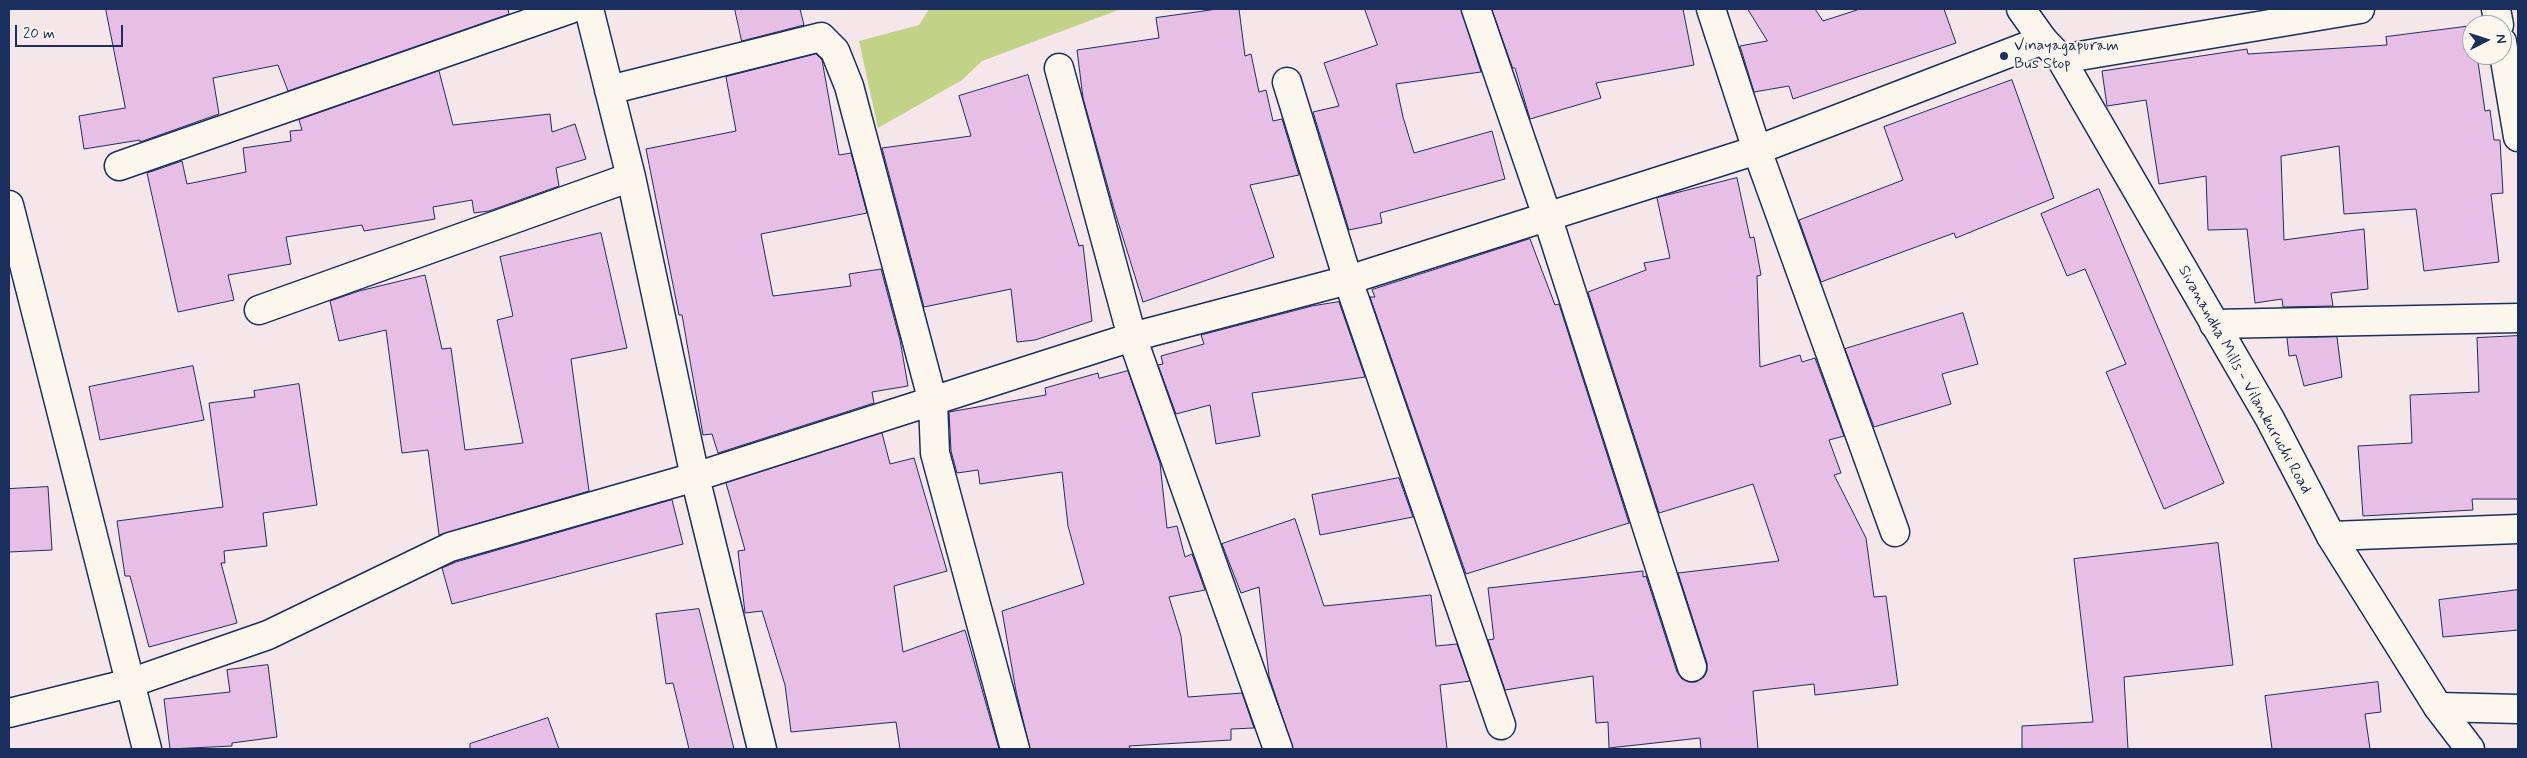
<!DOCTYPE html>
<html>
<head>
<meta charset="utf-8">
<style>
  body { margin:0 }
  #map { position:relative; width:2527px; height:758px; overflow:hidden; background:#f5e6ea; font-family:Mynerve,sans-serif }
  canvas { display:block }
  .frame { position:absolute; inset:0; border:10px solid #1b2f5e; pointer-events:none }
  .north { position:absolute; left:2462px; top:15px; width:50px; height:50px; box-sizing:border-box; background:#fbf7ec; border:1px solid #a1a7b3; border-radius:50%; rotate:85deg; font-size:14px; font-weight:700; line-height:20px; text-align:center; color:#1b2f5e }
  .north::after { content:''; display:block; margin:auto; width:18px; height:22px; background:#1b2f5e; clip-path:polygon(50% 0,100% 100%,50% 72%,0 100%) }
  .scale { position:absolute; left:15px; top:25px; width:108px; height:22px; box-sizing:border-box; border:2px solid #1b2f5e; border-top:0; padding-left:6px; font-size:15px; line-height:18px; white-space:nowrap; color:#1b2f5e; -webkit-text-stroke:4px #fbf7ec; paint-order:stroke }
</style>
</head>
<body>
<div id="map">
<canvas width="2527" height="758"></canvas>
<div class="frame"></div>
<div class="north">N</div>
<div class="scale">20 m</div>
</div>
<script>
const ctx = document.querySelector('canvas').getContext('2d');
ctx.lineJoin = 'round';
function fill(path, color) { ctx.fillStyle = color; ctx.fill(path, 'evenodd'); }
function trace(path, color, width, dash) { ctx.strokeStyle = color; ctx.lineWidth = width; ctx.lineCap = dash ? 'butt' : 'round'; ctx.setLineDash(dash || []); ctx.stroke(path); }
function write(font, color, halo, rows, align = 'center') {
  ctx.font = font + ' Mynerve,sans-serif'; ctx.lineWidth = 4; ctx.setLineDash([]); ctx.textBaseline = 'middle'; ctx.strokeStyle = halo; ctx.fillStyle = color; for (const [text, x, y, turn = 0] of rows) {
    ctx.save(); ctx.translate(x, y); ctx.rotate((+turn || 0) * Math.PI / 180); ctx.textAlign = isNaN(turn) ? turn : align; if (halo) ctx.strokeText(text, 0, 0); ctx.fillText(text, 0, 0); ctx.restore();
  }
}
const green = new Path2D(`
  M 929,9 L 1121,9 L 982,61 L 962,80 L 878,128 L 859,41 L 919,25 Z`);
const building = new Path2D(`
  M 106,9 L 508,9 L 509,14 L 288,91 L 278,65 L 213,78 L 219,114 L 140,142 L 140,140 L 84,149 L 79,116 L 125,108 Z
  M 735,9 L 800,9 L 804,25 L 742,41 Z
  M 1218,9 L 1239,9 L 1245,56 L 1251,54 L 1259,92 L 1266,90 L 1273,121 L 1282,119 L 1299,175 L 1250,185 L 1274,257 L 1143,302 L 1114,209 L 1083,98 L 1077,50 L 1159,38 L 1156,18 Z
  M 1365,9 L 1461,9 L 1481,72 L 1396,84 L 1403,117 L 1414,153 L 1492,131 L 1505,179 L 1380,213 L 1382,223 L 1349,230 L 1313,112 L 1339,106 L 1324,63 L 1377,45 Z
  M 1492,9 L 1683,9 L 1694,65 L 1596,83 L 1601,98 L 1530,119 L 1515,68 L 1513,68 Z
  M 1748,9 L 1815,9 L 1823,21 L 1860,9 L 1944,9 L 1956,43 L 1793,99 L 1789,86 L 1754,92 L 1740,46 L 1767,41 Z
  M 2472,26 L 2472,55 L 2477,55 L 2485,111 L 2490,110 L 2494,140 L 2500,140 L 2503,193 L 2491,194 L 2499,262 L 2424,271 L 2416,209 L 2344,214 L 2339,146 L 2281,156 L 2284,240 L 2364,229 L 2368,289 L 2331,293 L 2333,306 L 2283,307 L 2282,299 L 2255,303 L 2247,229 L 2208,230 L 2206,176 L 2159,184 L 2146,100 L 2107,106 L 2102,71 L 2247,49 L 2248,54 L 2387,45 L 2386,37 Z
  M 816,54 L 822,60 L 839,155 L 851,153 L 867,213 L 761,234 L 773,296 L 851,286 L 849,274 L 881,269 L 900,340 L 908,386 L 872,392 L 874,403 L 718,453 L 712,434 L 703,435 L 682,315 L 679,315 L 646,149 L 736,131 L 726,77 Z
  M 439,71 L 453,125 L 550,114 L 552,132 L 575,124 L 586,159 L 556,168 L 559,186 L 489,211 L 474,213 L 472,200 L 433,207 L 435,219 L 364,231 L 362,225 L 286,237 L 291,264 L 228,275 L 234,300 L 178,312 L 147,173 L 182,161 L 187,184 L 246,172 L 243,148 L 291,141 L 290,131 L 302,130 L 299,120 Z
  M 1028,75 L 1079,246 L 1083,245 L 1092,321 L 1035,340 L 1017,342 L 1011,289 L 924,307 L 882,148 L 971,136 L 959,96 Z
  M 2012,80 L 2054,198 L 1956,238 L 1954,233 L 1821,282 L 1799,220 L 1903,180 L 1884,127 Z
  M 1737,178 L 1750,238 L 1754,237 L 1761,275 L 1757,276 L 1760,367 L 1800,355 L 1802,362 L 1815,358 L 1844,436 L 1829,440 L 1841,473 L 1834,475 L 1866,538 L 1874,597 L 1886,596 L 1898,685 L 1815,695 L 1814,684 L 1753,691 L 1758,749 L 1701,749 L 1700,738 L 1609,748 L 1608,722 L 1596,723 L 1593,676 L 1505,690 L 1488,640 L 1494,639 L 1488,588 L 1643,571 L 1643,577 L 1646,576 L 1677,672 L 1682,679 L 1688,682 L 1696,682 L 1704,677 L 1707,671 L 1707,663 L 1678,573 L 1779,561 L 1753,484 L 1659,513 L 1588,292 L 1646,270 L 1644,263 L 1670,258 L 1657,198 Z
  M 2099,189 L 2224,483 L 2164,509 L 2106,372 L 2126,364 L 2085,269 L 2067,276 L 2041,214 Z
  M 601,233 L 627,348 L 571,359 L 589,491 L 439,535 L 428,450 L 402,453 L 386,330 L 339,341 L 330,301 L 359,291 L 425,275 L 442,349 L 451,348 L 465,450 L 523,443 L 497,320 L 513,316 L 500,257 Z
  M 1530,239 L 1555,305 L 1559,304 L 1629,523 L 1466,574 L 1370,297 L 1375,297 L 1372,290 Z
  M 1339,302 L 1365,377 L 1252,393 L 1260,436 L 1216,444 L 1210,405 L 1176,414 L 1158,365 L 1163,364 L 1161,356 L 1204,344 L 1201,335 L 1312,306 Z
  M 1963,313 L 1978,364 L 1942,374 L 1951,404 L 1874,427 L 1845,349 Z
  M 2518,336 L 2518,499 L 2472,499 L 2473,510 L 2363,516 L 2358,446 L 2412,443 L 2410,395 L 2479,392 L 2477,338 Z
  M 2337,337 L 2342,377 L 2304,386 L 2296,355 L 2289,356 L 2287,338 Z
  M 193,366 L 204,420 L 100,440 L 89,387 Z
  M 1128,371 L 1160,463 L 1167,528 L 1177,526 L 1185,557 L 1192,554 L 1205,590 L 1169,597 L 1181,636 L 1188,697 L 1242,693 L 1254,728 L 1231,729 L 1231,740 L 1129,746 L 1130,749 L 1030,749 L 1016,691 L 1002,611 L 1084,584 L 1068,526 L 1062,472 L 980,484 L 978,470 L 957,473 L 951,451 L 949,412 L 1046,395 L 1045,388 L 1098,373 L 1099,378 Z
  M 299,384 L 317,505 L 263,513 L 267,546 L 224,551 L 225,563 L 221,563 L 237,623 L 149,647 L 130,576 L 125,576 L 117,521 L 223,507 L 209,403 L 255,397 L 254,391 Z
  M 882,433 L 890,464 L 914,458 L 947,571 L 894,586 L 903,652 L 965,630 L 999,749 L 900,749 L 896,722 L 791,732 L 785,685 L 762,611 L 745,613 L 738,551 L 745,550 L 726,483 Z
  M 1399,478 L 1413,517 L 1320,535 L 1312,495 Z
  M 48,487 L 52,550 L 9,552 L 9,489 Z
  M 672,500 L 683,544 L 452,604 L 442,568 L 456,562 Z
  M 1295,519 L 1324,606 L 1431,595 L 1436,646 L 1457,644 L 1470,681 L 1440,685 L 1447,749 L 1293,749 L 1269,676 L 1259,587 L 1241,593 L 1222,544 Z
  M 2218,543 L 2233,665 L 2124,677 L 2128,749 L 2022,749 L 2022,726 L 2093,722 L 2074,559 Z
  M 2518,590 L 2518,630 L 2443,637 L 2439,600 Z
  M 699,609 L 734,749 L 689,749 L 673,683 L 666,684 L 656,614 Z
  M 268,665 L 277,737 L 232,743 L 232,746 L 170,749 L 164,699 L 230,692 L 227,670 Z
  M 2378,682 L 2381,712 L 2365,714 L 2370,749 L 2272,749 L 2265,696 Z
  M 548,718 L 559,749 L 470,749 L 470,744 Z`);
const street = new Path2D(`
  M 589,9 L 631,177 L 695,477 L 762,749
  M 1476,9 L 1547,216 L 1692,667
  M 1711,9 L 1757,150 L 1895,532
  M 2496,9 L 2499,25
  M 2502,42 L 2518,137
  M 2061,59 L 2360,9
  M 1059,68 L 1132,337 L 1278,749
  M 1287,82 L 1348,280 L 1501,725
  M 609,90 L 821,37 L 835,51 L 849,86 L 933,402 L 935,453 L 1015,749
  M 119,166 L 570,9
  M 9,205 L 147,749
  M 259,310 L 631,177
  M 2214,324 L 2518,318
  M 2331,536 L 2518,529
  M 2438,707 L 2518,709
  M 9,713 L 130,683 L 268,635 L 450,547 L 695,477 L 1132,337 L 1348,280 L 1757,150 L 2043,40`);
const secondary = new Path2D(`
  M 2021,9 L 2043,40 L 2061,59 L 2270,419 L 2331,536 L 2438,707 L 2470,749`);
const markers = [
  [2004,56,5,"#1b2f5e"]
];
const poiNames = [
  ["Vinayagapuram",2014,47],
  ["Bus Stop",2014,65]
];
const streetNames = [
  ["Sivanandha Mills - Vilankuruchi Road",2244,380,61]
];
fill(green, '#c2d286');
fill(building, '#e7bee6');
trace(building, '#1b2f5e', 1);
trace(street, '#1b2f5e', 31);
trace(secondary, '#1b2f5e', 31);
trace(street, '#fbf7ec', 28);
trace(secondary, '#fbf7ec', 28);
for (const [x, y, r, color] of markers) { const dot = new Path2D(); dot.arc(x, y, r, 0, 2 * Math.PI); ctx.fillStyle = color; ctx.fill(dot); trace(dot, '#fbf7ec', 2); }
write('16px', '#1b2f5e', '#fbf7ec', poiNames, 'left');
write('16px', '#1b2f5e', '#fbf7ec', streetNames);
</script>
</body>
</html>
